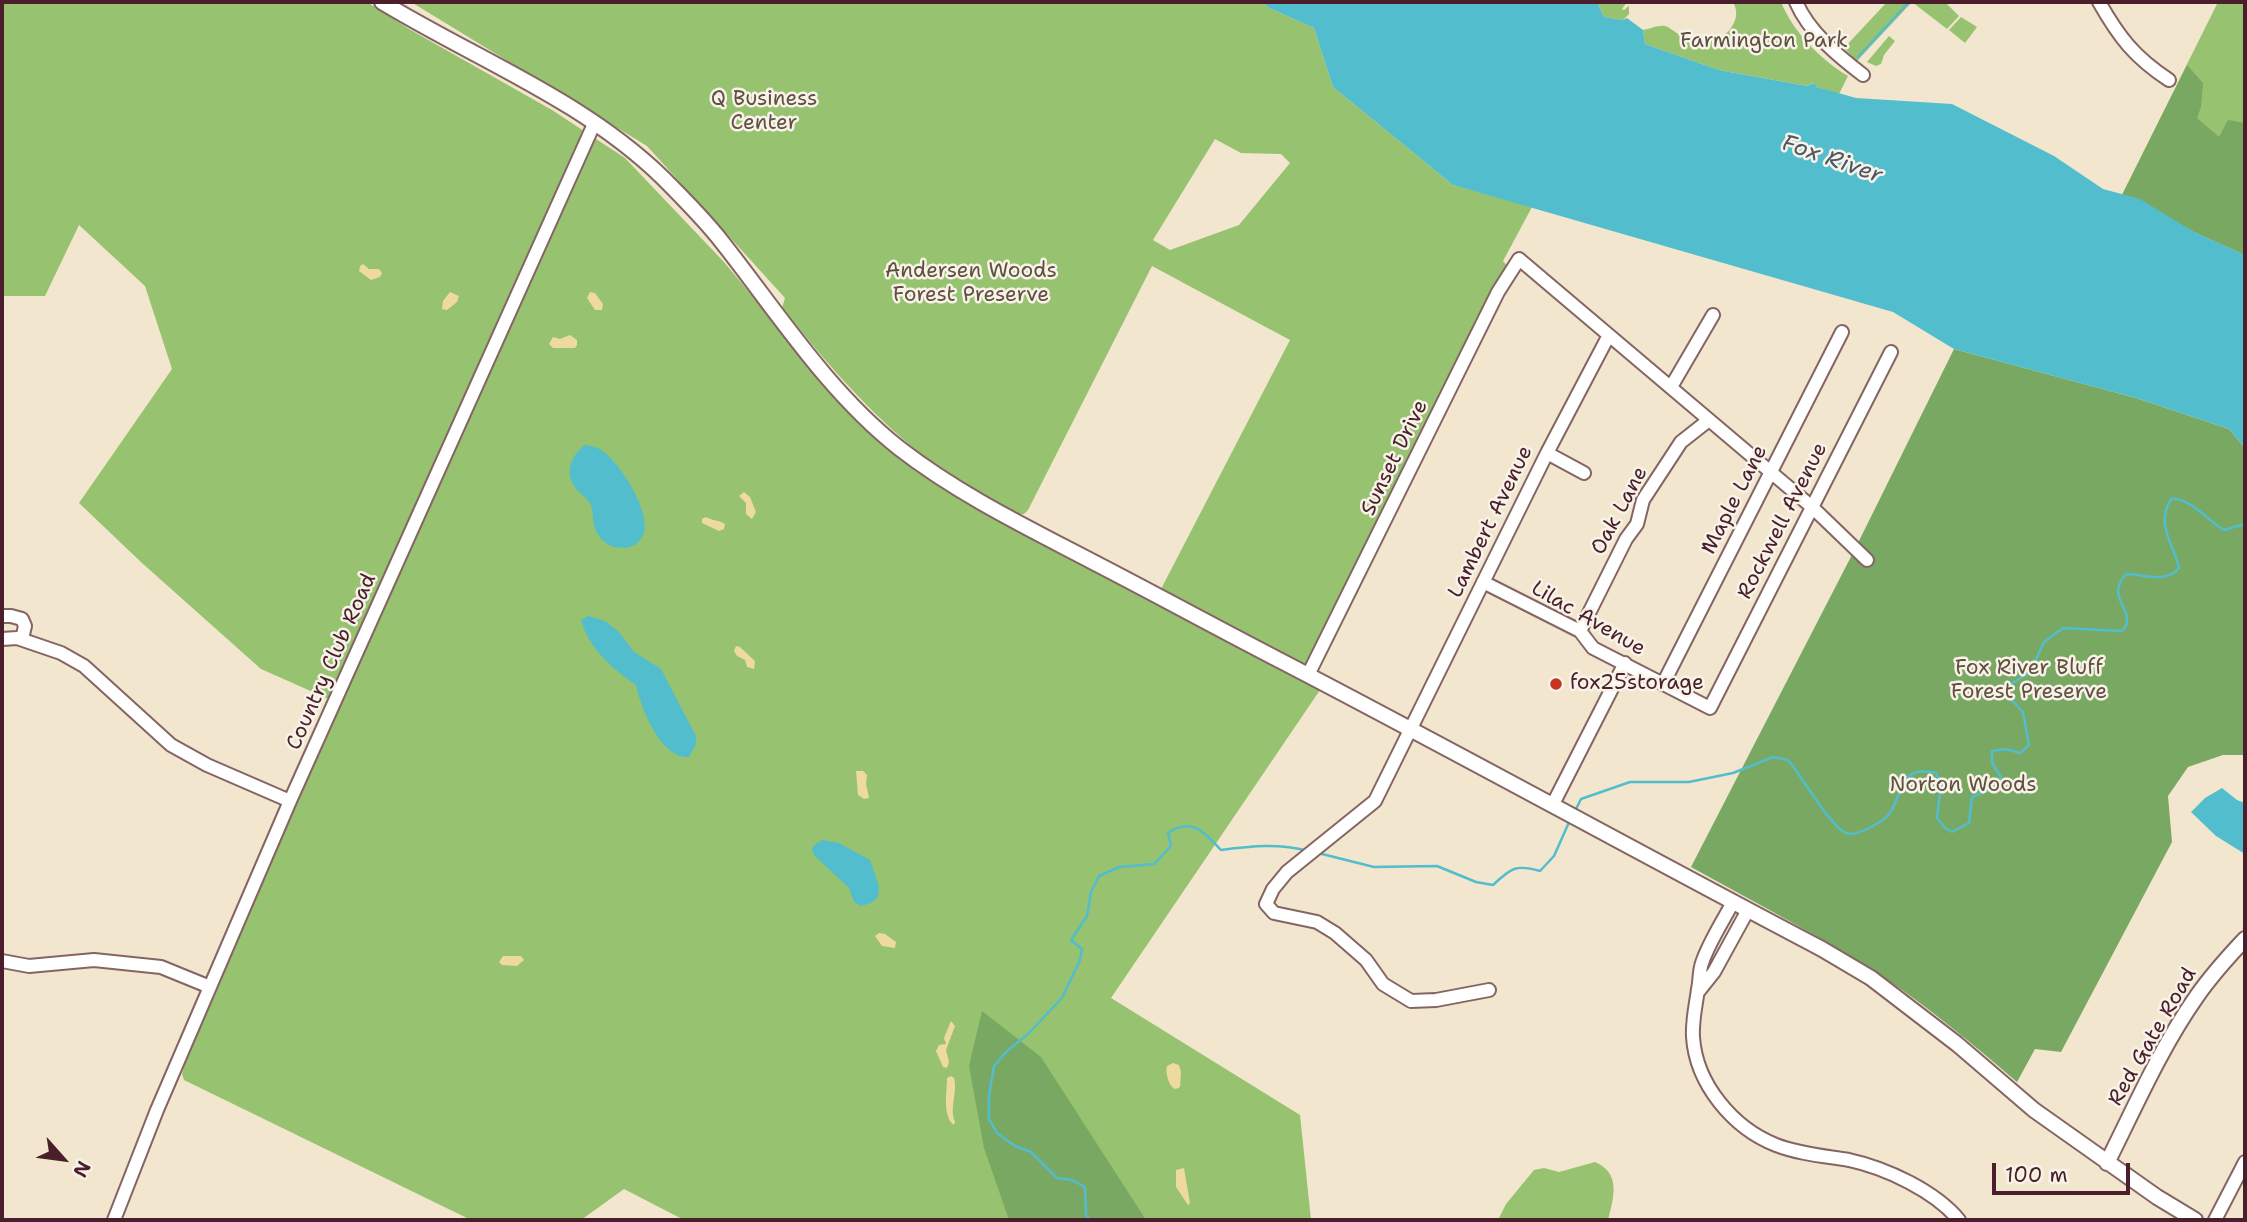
<!DOCTYPE html>
<html>
<head>
<meta charset="utf-8">
<style>
  body { margin:0 }
  #map { position:relative; width:2247px; height:1222px; overflow:hidden; background:#f2e6ce; font-family:"Shantell Sans",sans-serif }
  canvas { display:block }
  .frame { position:absolute; inset:0; border:4px solid #4a1f2b; pointer-events:none }
  .north { position:absolute; left:28px; top:1124px; width:70px; height:70px; -webkit-text-stroke:5px #f7f3e8; paint-order:stroke; rotate:118deg; font-size:19px; font-weight:700; line-height:28px; text-align:center; color:#4a1f2b }
  .north::after { content:''; display:block; margin:auto; width:24px; height:32px; background:#4a1f2b; clip-path:polygon(50% 0,100% 100%,50% 72%,0 100%) }
  .scale { position:absolute; left:1992px; top:1163px; width:138px; height:32px; box-sizing:border-box; border:4px solid #4a1f2b; border-top:0; padding-left:9px; font-size:21px; line-height:24px; white-space:nowrap; color:#4a1f2b; -webkit-text-stroke:5px #f7f3e8; paint-order:stroke }
</style>
</head>
<body>
<div id="map">
<canvas width="2247" height="1222"></canvas>
<div class="frame"></div>
<div class="north">N</div>
<div class="scale">100 m</div>
</div>
<script>
const ctx = document.querySelector('canvas').getContext('2d');
ctx.lineJoin = 'round';
function fill(path, color) { ctx.fillStyle = color; ctx.fill(path, 'evenodd'); }
function trace(path, color, width, dash) { ctx.strokeStyle = color; ctx.lineWidth = width; ctx.lineCap = dash ? 'butt' : 'round'; ctx.setLineDash(dash || []); ctx.stroke(path); }
function write(font, color, halo, rows, align = 'center') {
  ctx.font = font + ' "Shantell Sans",sans-serif'; ctx.lineWidth = 5; ctx.setLineDash([]); ctx.textBaseline = 'middle'; ctx.strokeStyle = halo; ctx.fillStyle = color; for (const [text, x, y, turn = 0] of rows) {
    ctx.save(); ctx.translate(x, y); ctx.rotate((+turn || 0) * Math.PI / 180); ctx.textAlign = isNaN(turn) ? turn : align; if (halo) ctx.strokeText(text, 0, 0); ctx.fillText(text, 0, 0); ctx.restore();
  }
}
const green = new Path2D(`
  M 2,2 L 367,2 L 409,29 L 552,110 L 625,158 L 724,262 L 823,381 L 1002,522 L 1320,690 L 1111,998 L 1300,1115 L 1311,1220 L 684,1220 L 624,1189 L 581,1220 L 471,1220 L 184,1080 L 182,1074 L 186,1060 L 340,704 L 261,669 L 142,563 L 79,503 L 172,369 L 145,286 L 79,225 L 45,296 L 2,296 Z
  M 411,2 L 1263,2 L 1269,8 L 1314,28 L 1333,87 L 1453,185 L 1532,207 L 1503,261 L 1510,269 L 1312,658 L 1306,663 L 1300,663 L 1160,591 L 1290,340 L 1152,266 L 1028,510 L 1024,514 L 1018,514 C 986,495 951,478 922,455 C 868,412 825,361 782,308 L 785,298 L 647,146 ZM 1215,139 L 1241,153 L 1281,154 L 1290,163 L 1239,225 L 1170,250 L 1153,240 Z
  M 1597,2 L 1627,2 L 1622,9 L 1624,10 L 1629,6 L 1629,14 L 1623,20 L 1604,17 Z
  M 1733,2 L 1781,2 C 1793,32 1820,59 1848,76 L 1839,94 L 1817,87 L 1813,83 L 1807,86 L 1719,70 L 1645,44 L 1643,30 C 1650,29 1658,25 1665,26 C 1671,28 1674,32 1679,34 C 1694,40 1722,43 1731,28 C 1737,19 1738,11 1733,2 Z
  M 1887,2 L 1912,2 L 1857,61 L 1844,48 Z
  M 1912,2 L 1947,4 L 1959,16 L 1947,29 Z
  M 2218,2 L 2245,2 L 2245,255 L 2194,232 L 2140,199 L 2122,195 Z
  M 1961,17 L 1977,27 L 1965,43 L 1949,30 Z
  M 1889,36 L 1895,41 L 1884,55 L 1881,64 L 1876,66 L 1867,62 Z
  M 1595,1162 C 1621,1173 1614,1197 1608,1220 L 1498,1220 L 1506,1204 L 1534,1170 L 1544,1168 L 1559,1172 Z`);
const forest = new Path2D(`
  M 2187,65 L 2203,83 L 2201,107 L 2197,118 L 2219,137 L 2228,120 L 2245,123 L 2245,255 L 2194,232 L 2122,195 Z
  M 1954,349 L 2136,398 L 2229,429 L 2245,448 L 2245,755 L 2223,755 L 2188,767 L 2168,796 L 2172,842 L 2061,1052 L 2035,1049 L 2017,1082 C 1975,1046 1932,1010 1886,979 C 1824,938 1756,903 1691,867 L 1856,547 Z
  M 982,1011 L 1041,1057 L 1146,1220 L 1009,1220 L 984,1148 L 969,1066 Z`);
const sand = new Path2D(`
  M 363,264 L 369,269 L 379,269 L 382,273 L 380,277 L 371,280 L 359,271 L 360,266 Z
  M 450,292 L 459,296 L 457,302 L 447,310 L 442,309 L 443,301 Z
  M 590,292 L 595,293 L 603,304 L 602,310 L 595,310 L 587,298 Z
  M 570,335 L 577,340 L 577,345 L 575,348 L 553,348 L 549,344 L 553,337 L 560,339 Z
  M 744,492 L 750,497 L 756,512 L 752,519 L 746,514 L 746,503 L 739,496 Z
  M 706,517 C 713,521 719,520 725,524 L 724,529 L 719,531 L 702,523 L 702,519 Z
  M 736,646 L 740,647 L 755,661 L 754,669 L 747,667 L 745,660 L 737,656 L 734,651 Z
  M 856,771 L 863,771 L 867,775 L 866,784 L 869,798 L 864,799 L 858,795 Z
  M 879,933 L 885,934 L 896,942 L 895,948 L 882,946 L 875,936 Z
  M 503,956 L 521,956 L 524,960 L 517,966 L 502,965 L 499,962 Z
  M 951,1021 L 955,1026 L 946,1050 L 949,1062 L 947,1068 L 943,1067 L 936,1051 L 939,1045 L 946,1044 L 944,1038 Z
  M 1173,1063 L 1179,1065 L 1181,1072 L 1180,1087 L 1176,1089 C 1169,1088 1165,1072 1167,1066 Z
  M 951,1076 L 954,1078 C 958,1092 949,1108 955,1122 L 954,1125 C 942,1116 947,1092 947,1078 Z
  M 1184,1168 L 1190,1203 L 1188,1205 L 1176,1187 L 1176,1170 Z`);
const water = new Path2D(`
  M 1263,2 L 1597,2 L 1604,17 L 1623,20 L 1627,18 L 1643,30 L 1645,44 L 1719,70 L 1807,86 L 1814,83 L 1817,87 L 1856,98 L 1952,104 L 2054,156 L 2103,189 L 2140,199 L 2194,232 L 2245,255 L 2245,448 L 2229,429 L 2136,398 L 1954,349 L 1893,312 L 1453,185 L 1333,87 L 1314,28 L 1269,8 Z
  M 585,445 C 591,446 597,447 601,450 C 619,461 650,510 644,532 C 643,537 639,541 635,545 C 619,552 602,546 595,529 C 592,521 594,510 590,503 C 586,497 579,493 575,487 C 564,472 572,454 585,445 Z
  M 588,616 L 605,621 L 619,632 L 634,652 L 661,669 L 696,736 L 696,744 L 689,757 C 661,759 641,708 636,685 C 612,668 589,649 581,620 Z
  M 2222,788 L 2237,800 L 2245,803 L 2245,854 L 2216,836 L 2191,812 L 2205,798 Z
  M 822,840 L 839,843 L 870,860 L 879,886 L 878,897 L 871,903 L 861,906 L 854,902 L 849,888 L 815,856 L 812,851 L 813,846 Z`);
const stream = new Path2D(`
  M 1858,57 L 1909,2
  M 1575,811 L 1581,799 L 1630,782 L 1689,782 L 1733,773 L 1773,757 L 1788,760 C 1802,776 1830,827 1846,833 C 1852,835 1861,832 1867,829 C 1875,825 1884,821 1889,814 C 1903,796 1898,763 1936,773 L 1941,784 L 1937,818 L 1945,828 L 1952,832 L 1969,823 L 1972,797 L 1996,787 L 2001,777 L 1992,763 L 1992,751 L 2006,749 L 2020,753 L 2029,745 L 2023,712 L 2008,696 L 2008,686 L 2030,672 L 2044,642 L 2063,628 L 2122,631 C 2140,611 2103,600 2126,574 C 2143,574 2167,584 2179,568 C 2174,544 2155,525 2171,499 C 2190,497 2208,521 2224,530 L 2245,524
  M 1318,853 L 1374,867 L 1437,866 L 1476,882 L 1493,885 C 1511,868 1516,864 1540,871 L 1554,856 L 1570,820
  M 1090,1220 L 1086,1215 L 1085,1187 L 1072,1180 L 1057,1178 L 1031,1152 L 1015,1146 L 997,1133 L 989,1119 L 989,1096 L 994,1066 L 1006,1052 L 1028,1034 L 1062,998 L 1080,960 L 1082,949 L 1071,940 L 1087,916 L 1091,892 L 1099,876 L 1119,867 L 1154,864 L 1171,846 L 1168,833 C 1192,817 1204,832 1221,850 C 1251,846 1279,843 1308,851`);
const minor = new Path2D(`
  M 1796,2 C 1809,32 1837,55 1863,75
  M 2099,2 C 2119,37 2134,57 2169,80
  M 1671,387 L 1713,315
  M 1547,453 L 1584,473
  M 1483,582 L 1580,631 L 1593,648 L 1710,708 L 1891,352
  M 2,616 L 11,616 L 22,619 L 25,626 L 22,639
  M 1580,631 L 1626,539 L 1637,524 L 1643,500 L 1681,442 L 1709,420
  M 2,639 L 17,638 L 61,653 L 84,666 L 171,745 L 207,765 L 290,801
  M 1308,675 L 1498,292 L 1519,259 L 1812,507 L 1867,560
  M 1663,684 L 1842,332
  M 1553,804 L 1625,663
  M 1733,902 C 1723,921 1709,942 1702,963 C 1699,971 1700,981 1698,989 C 1696,1005 1692,1020 1693,1037 C 1696,1084 1733,1128 1776,1145 C 1799,1154 1825,1156 1849,1160 C 1886,1168 1935,1191 1959,1220
  M 2,961 L 29,966 L 94,960 L 161,967 L 210,987
  M 1489,990 L 1436,1000 L 1411,1001 L 1383,984 L 1366,960 L 1335,933 L 1317,922 L 1274,913 L 1266,904 L 1273,889 L 1287,872 L 1375,801 L 1547,453 L 1609,335
  M 1698,992 L 1714,972 L 1748,910
  M 114,1220 L 157,1110 L 290,801 L 594,124
  M 2215,1220 L 2245,1162`);
const major = new Path2D(`
  M 382,2 C 476,59 583,100 663,178 C 683,198 705,220 722,242 C 778,313 828,392 899,448 C 958,494 1028,528 1095,563 C 1157,595 1219,629 1281,661 C 1462,755 1641,854 1822,949 L 1871,978 L 1957,1044 L 2034,1110 L 2157,1197 L 2195,1220
  M 2107,1163 C 2135,1107 2161,1047 2197,996 C 2211,976 2228,957 2245,939`);
const markers = [
  [1556,684,7,"#c8321e"]
];
const parkNames = [
  ["Farmington Park",1764,42],
  ["Q Business",764,100],
  ["Center",764,124],
  ["Andersen Woods",971,272],
  ["Forest Preserve",971,296],
  ["Fox River Bluff",2029,669],
  ["Forest Preserve",2029,693],
  ["Norton Woods",1963,786]
];
const streetNames = [
  ["Sunset Drive",1395,458,-64],
  ["Maple Lane",1735,500,-63],
  ["Oak Lane",1620,511,-62],
  ["Rockwell Avenue",1783,521,-63],
  ["Lambert Avenue",1491,522,-64],
  ["Lilac Avenue",1588,619,30],
  ["Country Club Road",332,662,-66],
  ["Red Gate Road",2153,1037,-60]
];
const poiNames = [
  ["fox25storage",1570,684]
];
const waterNames = [
  ["Fox River",1832,160,19]
];
fill(green, '#97c270');
fill(forest, '#79a862');
fill(sand, '#eeda9e');
fill(water, '#52bdcd');
trace(stream, '#52bdcd', 2.5);
trace(minor, '#856564', 16);
trace(major, '#856564', 18);
trace(minor, '#fff', 12);
trace(major, '#fff', 14);
for (const [x, y, r, color] of markers) { const dot = new Path2D(); dot.arc(x, y, r, 0, 2 * Math.PI); ctx.fillStyle = color; ctx.fill(dot); trace(dot, '#f7f3e8', 2.5); }
write('21px', '#615040', '#f7f3e8', parkNames);
write('21px', '#4a1f2b', '#f7f3e8', streetNames);
write('21px', '#4a1f2b', '#f7f3e8', poiNames, 'left');
write('italic 23px', '#4d5664', '#f7f3e8', waterNames);
</script>
</body>
</html>
